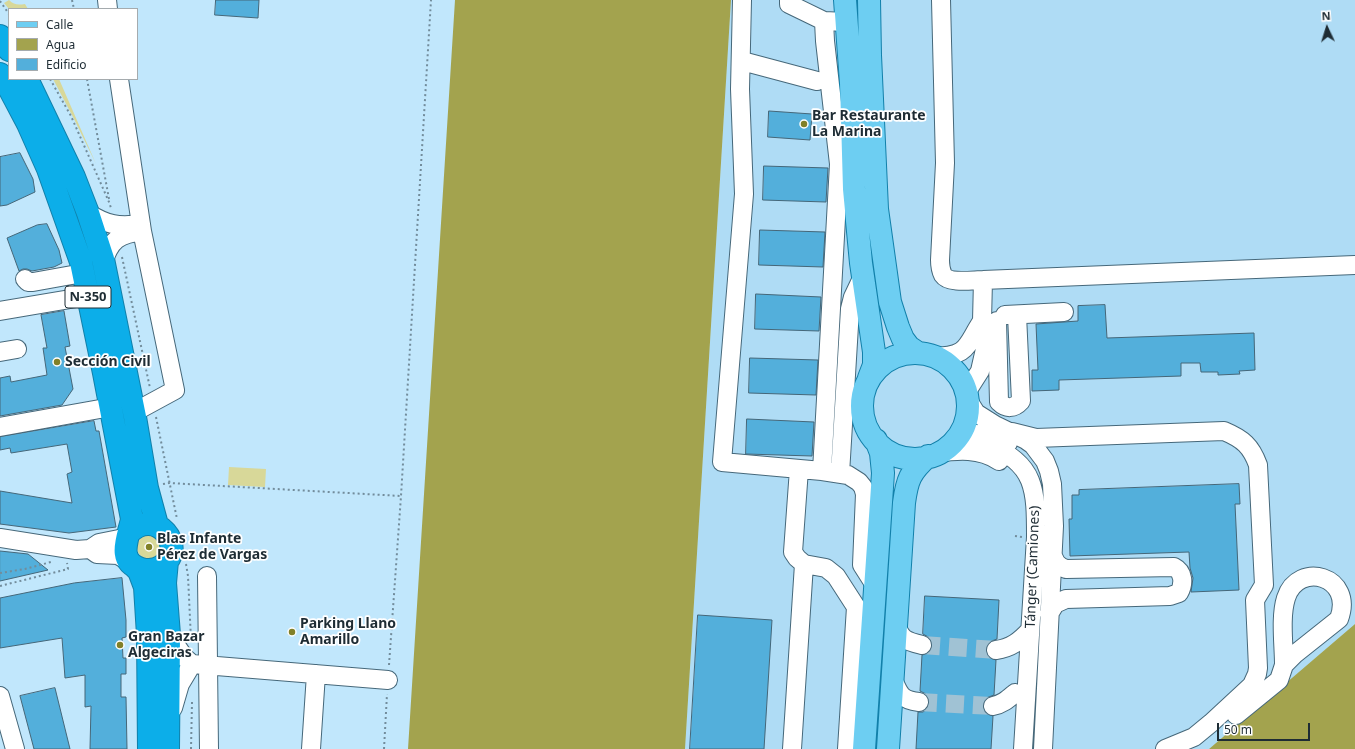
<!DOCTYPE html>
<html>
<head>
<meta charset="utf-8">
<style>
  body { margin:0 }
  #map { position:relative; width:1355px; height:749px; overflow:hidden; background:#c1e7fc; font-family:"Noto Sans",sans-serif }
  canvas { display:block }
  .legend { position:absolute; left:8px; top:8px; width:130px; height:72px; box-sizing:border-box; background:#fff; border:1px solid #a5abae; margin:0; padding:5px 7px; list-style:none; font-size:12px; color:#1e2c34 }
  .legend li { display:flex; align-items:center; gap:8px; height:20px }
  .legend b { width:20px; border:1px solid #a5abae }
  .north { position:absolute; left:1307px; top:8px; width:40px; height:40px; -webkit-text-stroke:3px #fff; paint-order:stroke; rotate:356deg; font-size:11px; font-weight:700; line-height:16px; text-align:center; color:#1e2c34 }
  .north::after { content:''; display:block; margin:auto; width:14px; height:18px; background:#1e2c34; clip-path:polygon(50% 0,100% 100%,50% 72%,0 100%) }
  .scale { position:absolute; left:1217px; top:723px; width:93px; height:18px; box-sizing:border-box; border:2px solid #1e2c34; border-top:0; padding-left:5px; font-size:12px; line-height:14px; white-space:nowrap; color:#1e2c34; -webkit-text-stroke:3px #fff; paint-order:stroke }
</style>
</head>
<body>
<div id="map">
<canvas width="1355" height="749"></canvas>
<ul class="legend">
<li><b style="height:5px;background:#6dcef2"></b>Calle</li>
<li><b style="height:11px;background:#a3a34e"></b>Agua</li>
<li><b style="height:11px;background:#53afdb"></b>Edificio</li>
</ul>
<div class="north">N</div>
<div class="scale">50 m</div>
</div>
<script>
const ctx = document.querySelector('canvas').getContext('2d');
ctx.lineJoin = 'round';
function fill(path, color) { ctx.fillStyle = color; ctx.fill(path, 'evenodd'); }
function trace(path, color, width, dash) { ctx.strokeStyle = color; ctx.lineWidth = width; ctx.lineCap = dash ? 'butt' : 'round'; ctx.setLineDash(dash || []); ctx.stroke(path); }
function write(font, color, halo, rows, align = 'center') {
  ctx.font = font + ' "Noto Sans",sans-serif'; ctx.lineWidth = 3.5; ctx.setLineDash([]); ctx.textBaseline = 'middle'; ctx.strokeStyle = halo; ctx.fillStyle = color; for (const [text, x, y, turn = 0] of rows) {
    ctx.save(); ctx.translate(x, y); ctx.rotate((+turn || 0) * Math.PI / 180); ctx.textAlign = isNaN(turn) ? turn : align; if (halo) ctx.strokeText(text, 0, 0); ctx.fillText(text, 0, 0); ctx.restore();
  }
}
const built = new Path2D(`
  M 731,0 L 1355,0 L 1355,624 L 1209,749 L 685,749 Z`);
const green = new Path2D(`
  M 9,0 C 14,5 18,5 25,4 L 28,9 L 9,9 L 4,3 Z
  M 53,79 L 59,79 L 96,164 L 74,119 Z
  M 229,467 L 266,469 L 265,487 L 228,485 Z
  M137 547a12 12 0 1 1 24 0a12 12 0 1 1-24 0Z`);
const water = new Path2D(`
  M 455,0 L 731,0 L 685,749 L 408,749 Z
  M 1355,624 L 1355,749 L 1209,749 Z`);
const building = new Path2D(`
  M 216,0 L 259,0 L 258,18 L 215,15 Z
  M 769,111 L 812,114 L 810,140 L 768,137 Z
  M 20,153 L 33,179 L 35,192 L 7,205 L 0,206 L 0,157 Z
  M 764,166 L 828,168 L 826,202 L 763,200 Z
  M 47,224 L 59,250 L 62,263 L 54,267 L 32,271 L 27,269 L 23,269 L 19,271 L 7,238 L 37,225 Z
  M 760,230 L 825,232 L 823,267 L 759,265 Z
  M 756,294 L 821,297 L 819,331 L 755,329 Z
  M 1105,305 L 1107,338 L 1254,333 L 1255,370 L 1239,371 L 1240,374 L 1218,375 L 1218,372 L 1201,372 L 1200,363 L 1181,363 L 1181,376 L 1059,380 L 1059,390 L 1032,391 L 1032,370 L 1038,370 L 1036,324 L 1078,321 L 1078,306 Z
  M 64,311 L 70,346 L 65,347 L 73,389 L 62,405 L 0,416 L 0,378 L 10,376 L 11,382 L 47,375 L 43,348 L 47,348 L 41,315 Z
  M 750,358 L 818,360 L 816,395 L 749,393 Z
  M 747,419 L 814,422 L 812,456 L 746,454 Z
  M 94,421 L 96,431 L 99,431 L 116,527 L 69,533 L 0,524 L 0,491 L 72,503 L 67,474 L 72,472 L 67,444 L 11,453 L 10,448 L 0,450 L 0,437 Z
  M 1239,484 L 1240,504 L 1235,504 L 1239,590 L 1191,592 L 1193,578 L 1190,568 L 1189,552 L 1070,556 L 1069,519 L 1072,519 L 1072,495 L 1079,495 L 1079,490 Z
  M 0,551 L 28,554 L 48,570 L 0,581 Z
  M 122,578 L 126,620 L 126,637 L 122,638 L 123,658 L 126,658 L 126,674 L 121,674 L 121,697 L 126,697 L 127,749 L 90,749 L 91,706 L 85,707 L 85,675 L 65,678 L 62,638 L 0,648 L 0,598 L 74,583 Z
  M 925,596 L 999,600 L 997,639 L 989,642 L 986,647 L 986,652 L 988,657 L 996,660 L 994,695 L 986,698 L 983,704 L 983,708 L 985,713 L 993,716 L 991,749 L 916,749 L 918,712 L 923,712 L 927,709 L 929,703 L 929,699 L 926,694 L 920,691 L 922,655 L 929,653 L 932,647 L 932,642 L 930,638 L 923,634 Z
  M 698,615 L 772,620 L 764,749 L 690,749 Z
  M 55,688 L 70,749 L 34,749 L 20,696 Z`);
const minorTunnel = new Path2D(`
  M 922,645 L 996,650
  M 919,702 L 993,706`);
const path = new Path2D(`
  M 72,0 L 74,9
  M 0,1 L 9,14
  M 50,79 L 71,116 L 109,202 L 111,208
  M 87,79 L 109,199
  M 122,257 L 150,388
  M 156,417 L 177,519
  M 163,484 L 169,483 L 401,496
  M 1015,536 L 1022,537
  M 186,564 L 188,576 L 191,640
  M 0,573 L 25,569 L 51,562
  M 0,586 L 68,569 L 67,563
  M 389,665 L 401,496 L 431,0
  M 191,749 L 192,702
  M 384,749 L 387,694`);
const minor = new Path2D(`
  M 107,0 L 108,9
  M 742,0 L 740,89 L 744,194 L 722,462 L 822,471 L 848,475 L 859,482 L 863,487 L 865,494 L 862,565 L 876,587
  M 789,0 L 789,4 L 824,21
  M 941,0 L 945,163 L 940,260 C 940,265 941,271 943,275 C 949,284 973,280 983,280 L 1355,265
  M 742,61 L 817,81
  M 119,79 L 142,231 L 175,390 L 140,409 L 135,417
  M 88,213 C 107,225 118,227 141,224
  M 103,263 C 110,240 119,234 142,231
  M 25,279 L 28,282 L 33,282 L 83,273
  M 0,311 L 88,296
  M 1005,315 L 1064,312
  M 997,321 L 999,402 C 1006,409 1014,409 1021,401 L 1017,315
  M 0,352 L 17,349
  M 933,357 C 969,356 965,347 982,321
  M 966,393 L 980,371 L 985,349 L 987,331 L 982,321 L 983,280
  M 967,397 L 971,405 L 976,413 L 995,425 L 1026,440 L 1033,445 L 1045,461 L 1049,471 L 1052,484 L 1054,526 L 1043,749
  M 0,427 L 111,407
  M 1012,432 L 1036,438 L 1224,431 C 1243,439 1251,446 1258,465 L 1264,585 L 1255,600 L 1258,668 L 1257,674 L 1252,685 L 1211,723 L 1194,737 L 1165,749
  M 957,437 C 976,431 991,434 1008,443
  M 988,445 C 1036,463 1036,491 1036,537 L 1023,749
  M 936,453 C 958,450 980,448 999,461
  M 799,469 L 793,552 L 797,558 L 804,564 L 826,568 L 836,576 L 856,607 L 847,749
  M 822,471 L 839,164 L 825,41 L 824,21 L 846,22
  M 840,474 L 850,309 L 853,297 L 863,276
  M 0,538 L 76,550 L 90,549 L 99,543 L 119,539 L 128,536
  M 90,549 L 97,554 L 118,555 L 130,562
  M 207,576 L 209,749
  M 1049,614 L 1055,604 L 1066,599 L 1170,596 L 1179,593 C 1184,584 1184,572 1174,567 L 1066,569 C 1057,566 1054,561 1052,552
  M 896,624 C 901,640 906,641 922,645
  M 169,635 L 184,657 L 192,664 L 180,684 L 173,708
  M 996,650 C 1011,648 1020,641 1030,630
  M 192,664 L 388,680
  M 892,677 C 899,693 900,700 919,702
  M 0,696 L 15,749
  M 993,706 C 1003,704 1008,699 1015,693
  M 1236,715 L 1279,680 L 1284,665 L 1295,654 L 1339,619 C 1355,576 1298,560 1286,598 C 1280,617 1284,645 1284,665
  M 311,749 L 316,674
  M 792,749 L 804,564`);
const major = new Path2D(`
  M 845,0 L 851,83 L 854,189 L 861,263 L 874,352 L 874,365 L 869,378
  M 869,0 L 870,55 L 877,209 L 890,302 L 898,327 L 903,339 L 909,347 L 918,353
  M862 406a53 53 0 1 1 106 0a53 53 0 1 1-106 0Z
  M 864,749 L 883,473 L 881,453 L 876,440
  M 888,749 L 904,503 C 907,480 910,472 928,456`);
const highway = new Path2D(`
  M 0,36 L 9,50
  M 0,74 L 8,86 L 28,124 L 48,169 L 81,262 L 104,373 L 132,519 C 129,536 115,561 141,569 C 148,571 156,570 162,566 C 188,547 156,506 129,533
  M 27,79 L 74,177 L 88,213 L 103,259 L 135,417 L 147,488 L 157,525
  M 167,561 L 165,583 L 169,635 L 168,749
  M 134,566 L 139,571 L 145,587 L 148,635 L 149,749`);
const markers = [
  [804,124,4,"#818028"],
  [57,362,4,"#818028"],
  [149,547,4,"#818028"],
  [292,632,4,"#818028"],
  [120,645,4,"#818028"]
];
const shields = [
  [88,297,46]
];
const shieldNames = [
  ["N-350",88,297]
];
const poiNames = [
  ["Bar Restaurante",812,116],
  ["La Marina",812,132],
  ["Sección Civil",65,362],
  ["Blas Infante",157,539],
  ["Pérez de Vargas",157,555],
  ["Parking Llano",300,624],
  ["Amarillo",300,640],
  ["Gran Bazar",128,637],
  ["Algeciras",128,653]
];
const streetNames = [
  ["Tánger (Camiones)",1033,567,-88]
];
fill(built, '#afdcf5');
fill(green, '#d8d899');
fill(water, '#a3a34e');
fill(building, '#53afdb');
trace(building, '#456779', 1);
trace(minorTunnel, '#a0c2d4', 18, [18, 9]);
trace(minor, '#46687a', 20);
trace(major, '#1280aa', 24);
trace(highway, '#1280aa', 24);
trace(path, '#728c9b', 2, [2, 3]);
trace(minor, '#fff', 18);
trace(major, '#6dcef2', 22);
trace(highway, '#0caee9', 22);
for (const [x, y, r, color] of markers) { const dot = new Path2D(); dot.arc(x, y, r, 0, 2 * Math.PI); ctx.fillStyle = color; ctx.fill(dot); trace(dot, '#fff', 1.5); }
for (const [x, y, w] of shields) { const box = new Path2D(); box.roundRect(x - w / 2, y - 11, w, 22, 3); ctx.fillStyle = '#fff'; ctx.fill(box); trace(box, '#1e2c34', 1); }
write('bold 13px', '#1e2c34', null, shieldNames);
write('bold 14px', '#1e2c34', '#fff', poiNames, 'left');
write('14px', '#1e2c34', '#fff', streetNames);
</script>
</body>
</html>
